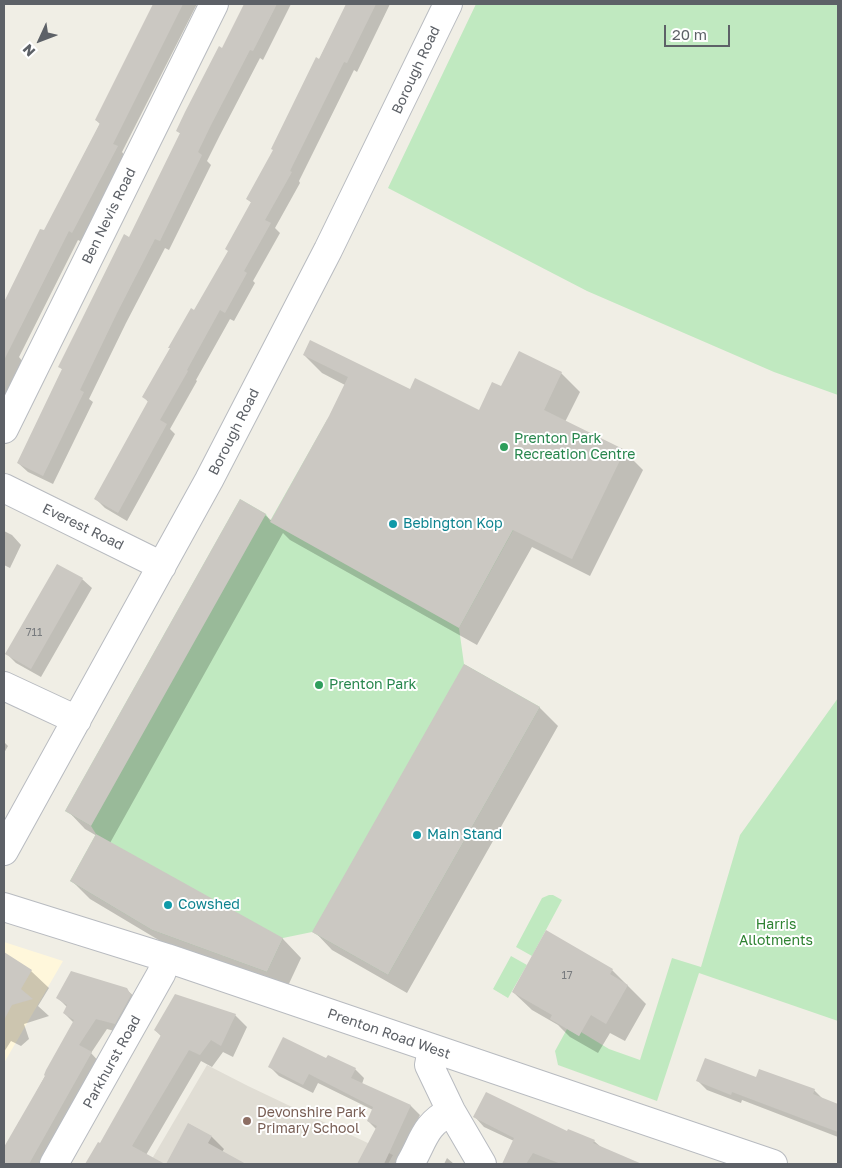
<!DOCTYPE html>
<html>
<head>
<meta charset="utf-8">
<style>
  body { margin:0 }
  #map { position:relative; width:842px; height:1168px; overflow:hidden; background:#f0eee5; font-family:"Golos Text",sans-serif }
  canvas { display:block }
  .frame { position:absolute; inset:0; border:5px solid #5d6167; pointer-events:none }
  .north { position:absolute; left:15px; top:15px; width:50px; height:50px; -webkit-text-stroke:4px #fff; paint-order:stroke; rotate:227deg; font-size:14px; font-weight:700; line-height:20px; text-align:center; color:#5d6167 }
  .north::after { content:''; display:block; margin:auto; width:18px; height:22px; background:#5d6167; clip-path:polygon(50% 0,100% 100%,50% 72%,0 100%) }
  .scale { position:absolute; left:664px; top:25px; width:66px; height:22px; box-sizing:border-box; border:2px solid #5d6167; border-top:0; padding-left:6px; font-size:15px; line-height:18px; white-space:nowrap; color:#5d6167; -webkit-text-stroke:4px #fff; paint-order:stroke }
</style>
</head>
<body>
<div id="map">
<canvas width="842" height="1168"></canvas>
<div class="frame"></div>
<div class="north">N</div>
<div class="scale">20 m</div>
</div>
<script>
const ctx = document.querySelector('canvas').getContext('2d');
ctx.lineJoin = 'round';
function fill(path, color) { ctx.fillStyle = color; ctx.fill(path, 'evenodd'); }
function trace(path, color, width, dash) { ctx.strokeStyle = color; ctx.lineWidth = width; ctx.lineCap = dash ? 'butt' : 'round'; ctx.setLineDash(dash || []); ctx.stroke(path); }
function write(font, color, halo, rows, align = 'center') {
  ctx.font = font + ' "Golos Text",sans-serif'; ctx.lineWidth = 4; ctx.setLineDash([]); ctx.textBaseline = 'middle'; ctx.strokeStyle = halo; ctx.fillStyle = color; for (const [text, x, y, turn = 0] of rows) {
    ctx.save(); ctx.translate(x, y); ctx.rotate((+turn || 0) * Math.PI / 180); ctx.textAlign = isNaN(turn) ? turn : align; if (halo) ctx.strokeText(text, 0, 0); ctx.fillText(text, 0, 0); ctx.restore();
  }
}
const commercial = new Path2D(`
  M 4,942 L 63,961 L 4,1063 Z`);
const education = new Path2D(`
  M 207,1065 L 248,1086 L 393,1155 L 388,1164 L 149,1164 Z`);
const green = new Path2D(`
  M 476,4 L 838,4 L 838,395 L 774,372 L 587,291 L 388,188 Z
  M 327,420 L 420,470 L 516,525 L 459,628 L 464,664 L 540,707 L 388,975 L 312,932 L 283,938 L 267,972 L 152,930 L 70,881 L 96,834 L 91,826 L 65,811 L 240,499 L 266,514 L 270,521 Z
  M 838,698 L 838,1021 L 699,973 L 657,1101 L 558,1065 L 555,1051 L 567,1029 L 579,1036 L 581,1032 L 609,1049 L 640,1060 L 672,958 L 701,967 L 740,835 Z
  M 549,895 L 553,895 L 562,900 L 532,956 L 516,947 L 542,898 Z
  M 511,956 L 527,965 L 508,998 L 493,989 Z`);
const shadow = new Path2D(`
  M 155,4 L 197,4 L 122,152 L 126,157 L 82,242 L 78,240 L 19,357 L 23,362 L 4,400 L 4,304 L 41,230 L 44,232 L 100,124 L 96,120 Z
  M 246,4 L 291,4 L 263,60 L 260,58 L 220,135 L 207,161 L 211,165 L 169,250 L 165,248 L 126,323 L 89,399 L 93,402 L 53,484 L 28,472 L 18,463 L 63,370 L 60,367 L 130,238 L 181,134 L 177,131 L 223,49 Z
  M 347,4 L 390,4 L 357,72 L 354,70 L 299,181 L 300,183 L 275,228 L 280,233 L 253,281 L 255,283 L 234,321 L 230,319 L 196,380 L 197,381 L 170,429 L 175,434 L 127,521 L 105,508 L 96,499 L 149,403 L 144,397 L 229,251 L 252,203 L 247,199 L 274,150 Z
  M 304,355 L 410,391 L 479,412 L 502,388 L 561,373 L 580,392 L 565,422 L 624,451 L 643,470 L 590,576 L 532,547 L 477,645 L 290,540 L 283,533 L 110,843 L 283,939 L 301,958 L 286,990 L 172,948 L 90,899 L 72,881 L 97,836 L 85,829 L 67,810 L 265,515 L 272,521 L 330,417 L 345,385 L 322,373 Z
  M 4,531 L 12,535 L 21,545 L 10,568 L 4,565 Z
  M 82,579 L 92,588 L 41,677 L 16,663 L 7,654 Z
  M 465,665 L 540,708 L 558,726 L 407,993 L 332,950 L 314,931 Z
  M 4,742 L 8,746 L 4,753 Z
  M 4,954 L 31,971 L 49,988 L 38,1006 L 49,1016 L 24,1024 L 29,1039 L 21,1046 L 11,1041 L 4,1052 Z
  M 612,970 L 646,1004 L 625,1041 L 610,1033 L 598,1053 L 570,1037 L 558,1025 L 532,1010 L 513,992 Z
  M 127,990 L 138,1000 L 125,1034 L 107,1029 L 91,1053 L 101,1064 L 44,1164 L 4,1164 L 4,1149 L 19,1122 L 20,1122 L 74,1023 L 64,1013 L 67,1007 L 58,998 Z
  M 235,1015 L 247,1027 L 233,1057 L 223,1052 L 212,1067 L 201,1061 L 146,1155 L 162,1164 L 87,1164 L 98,1144 L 100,1145 L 162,1037 L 155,1030 Z
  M 327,1060 L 355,1069 L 364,1078 L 362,1084 L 411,1106 L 420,1115 L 397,1164 L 359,1164 L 376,1129 L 368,1121 L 373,1110 L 318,1083 L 313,1093 L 279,1076 L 270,1067 Z
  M 757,1079 L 814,1090 L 823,1099 L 838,1105 L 838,1137 L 742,1100 L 741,1103 L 707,1090 L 698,1081 Z
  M 475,1117 L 568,1133 L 594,1141 L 602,1148 L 640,1164 L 504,1164 L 514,1141 L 484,1127 Z
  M 189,1124 L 212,1137 L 224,1149 L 222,1152 L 244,1164 L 167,1164 Z
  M 447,1158 L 454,1164 L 444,1164 Z`);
const building = new Path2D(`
  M 153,4 L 183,4 L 113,144 L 118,146 L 72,233 L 69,231 L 4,360 L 4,302 L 40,229 L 44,230 L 100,123 L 95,120 Z
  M 244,4 L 277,4 L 253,51 L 250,50 L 211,125 L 198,152 L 202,155 L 160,241 L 155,239 L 117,313 L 80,390 L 84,392 L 43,476 L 17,463 L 62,369 L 58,367 L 82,319 L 124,234 L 129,237 L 180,133 L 176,131 L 185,112 L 219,46 L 222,48 Z
  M 346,4 L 376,4 L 347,63 L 344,62 L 290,171 L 292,172 L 265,220 L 271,223 L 244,271 L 247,273 L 225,313 L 220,310 L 187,370 L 188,371 L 160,420 L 167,424 L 118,513 L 94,499 L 148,401 L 142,397 L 170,348 L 168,348 L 191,308 L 194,310 L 228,251 L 225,249 L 251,202 L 246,199 L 273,150 L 271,149 L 316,57 L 319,59 Z
  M 310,340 L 410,389 L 415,378 L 479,410 L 492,382 L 501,386 L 519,351 L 562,372 L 544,410 L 625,450 L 572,559 L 513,530 L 459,628 L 270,522 L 329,416 L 348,377 L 303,355 Z
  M 240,499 L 266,514 L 91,826 L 65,811 Z
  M 57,564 L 83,578 L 31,669 L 5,654 Z
  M 464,664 L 540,707 L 388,975 L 312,932 Z
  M 96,834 L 283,938 L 267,972 L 152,930 L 70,881 Z
  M 546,930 L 613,969 L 610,974 L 628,985 L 606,1024 L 591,1015 L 579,1036 L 550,1019 L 552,1015 L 512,992 Z
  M 4,952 L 32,970 L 21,989 L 33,999 L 12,1005 L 4,1020 Z
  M 71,971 L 127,988 L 131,995 L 115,1024 L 96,1019 L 79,1045 L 92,1052 L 29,1164 L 4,1164 L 4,1147 L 45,1076 L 44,1075 L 46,1070 L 74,1020 L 63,1013 L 67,1005 L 56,998 Z
  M 175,994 L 236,1014 L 221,1046 L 211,1040 L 200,1055 L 189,1050 L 132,1146 L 165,1164 L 85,1164 L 98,1142 L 100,1143 L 161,1035 L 154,1030 Z
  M 283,1037 L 326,1058 L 328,1055 L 356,1068 L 351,1078 L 411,1105 L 384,1164 L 357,1164 L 377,1126 L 367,1121 L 373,1107 L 309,1074 L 303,1085 L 268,1067 Z
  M 705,1058 L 756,1077 L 759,1069 L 815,1089 L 813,1094 L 838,1104 L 838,1132 L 732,1092 L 731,1095 L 696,1081 Z
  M 486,1092 L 567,1131 L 568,1129 L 595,1140 L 593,1143 L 642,1164 L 561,1164 L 533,1153 L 526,1164 L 502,1164 L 514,1138 L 473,1117 Z
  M 188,1123 L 212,1136 L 208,1143 L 246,1164 L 166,1164 Z`);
const minor = new Path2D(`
  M 4,429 L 214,4
  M 4,488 L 162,566
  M 4,686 L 77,720
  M 4,851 L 209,480 L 328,250 L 448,4
  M 4,907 L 167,958 L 773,1164
  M 432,1049 L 429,1065 L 451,1111 L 482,1164
  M 54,1164 L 161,974 L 167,958
  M 410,1164 C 424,1140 424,1125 451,1111`);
const markers = [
  [504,447,5,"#2e9e5b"],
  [393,524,5,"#0f9aa8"],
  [319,685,5,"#2e9e5b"],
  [417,835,5,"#0f9aa8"],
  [168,905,5,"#0f9aa8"],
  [247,1121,5,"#8d6e63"]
];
const numberNames = [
  ["711",34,633],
  ["17",567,976]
];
const streetNames = [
  ["Borough Road",416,70,-65],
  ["Ben Nevis Road",109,216,-64],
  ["Borough Road",234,432,-63],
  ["Everest Road",83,527,26],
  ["Prenton Road West",389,1034,19],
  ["Parkhurst Road",112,1062,-61]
];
const leisureNames = [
  ["Prenton Park",514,439],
  ["Recreation Centre",514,455],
  ["Prenton Park",329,685]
];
const cultureNames = [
  ["Bebington Kop",403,524],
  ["Main Stand",427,835],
  ["Cowshed",178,905]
];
const parkNames = [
  ["Harris",776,925],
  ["Allotments",776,941]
];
const educationNames = [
  ["Devonshire Park",257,1113],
  ["Primary School",257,1129]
];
fill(commercial, '#fff7db');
fill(education, '#e0ddd4');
fill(green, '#c0e9c0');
fill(shadow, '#0003');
fill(building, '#cbc8c2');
trace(minor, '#b8bbc0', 30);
trace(minor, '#fff', 28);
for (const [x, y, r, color] of markers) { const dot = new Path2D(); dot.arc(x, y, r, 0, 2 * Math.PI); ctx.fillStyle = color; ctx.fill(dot); trace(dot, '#fff', 2); }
write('11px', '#787b7e', null, numberNames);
write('14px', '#5d6167', '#fff', streetNames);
write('14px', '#27864d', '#fff', leisureNames, 'left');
write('14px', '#0d838f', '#fff', cultureNames, 'left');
write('14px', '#2f8332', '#fff', parkNames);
write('14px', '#785e54', '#fff', educationNames, 'left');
</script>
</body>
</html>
